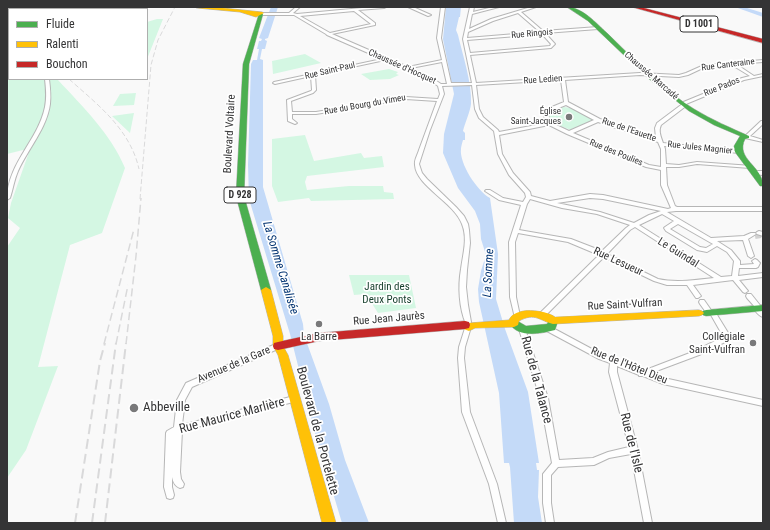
<!DOCTYPE html>
<html>
<head>
<meta charset="utf-8">
<style>
  body { margin:0 }
  #map { position:relative; width:770px; height:530px; overflow:hidden; background:#f9f9f9; font-family:"Roboto Condensed",sans-serif }
  canvas { display:block }
  .frame { position:absolute; inset:0; border:8px solid #343435; pointer-events:none }
  .legend { position:absolute; left:8px; top:8px; width:140px; height:72px; box-sizing:border-box; background:#fff; border:1px solid #aeaeae; margin:0; padding:5px 7px; list-style:none; font-size:12px; color:#343435 }
  .legend li { display:flex; align-items:center; gap:8px; height:20px }
  .legend b { width:20px; border:1px solid #aeaeae }
</style>
</head>
<body>
<div id="map">
<canvas width="770" height="530"></canvas>
<div class="frame"></div>
<ul class="legend">
<li><b style="height:5px;background:#4caf50"></b>Fluide</li>
<li><b style="height:5px;background:#ffc107"></b>Ralenti</li>
<li><b style="height:5px;background:#c62828"></b>Bouchon</li>
</ul>
</div>
<script>
const ctx = document.querySelector('canvas').getContext('2d');
ctx.lineJoin = 'round';
function fill(path, color) { ctx.fillStyle = color; ctx.fill(path, 'evenodd'); }
function trace(path, color, width, dash) { ctx.strokeStyle = color; ctx.lineWidth = width; ctx.lineCap = dash ? 'butt' : 'round'; ctx.setLineDash(dash || []); ctx.stroke(path); }
function write(font, color, halo, rows, align = 'center') {
  ctx.font = font + ' "Roboto Condensed",sans-serif'; ctx.lineWidth = 3.5; ctx.setLineDash([]); ctx.textBaseline = 'middle'; ctx.strokeStyle = halo; ctx.fillStyle = color; for (const [text, x, y, turn = 0] of rows) {
    ctx.save(); ctx.translate(x, y); ctx.rotate((+turn || 0) * Math.PI / 180); ctx.textAlign = isNaN(turn) ? turn : align; if (halo) ctx.strokeText(text, 0, 0); ctx.fillText(text, 0, 0); ctx.restore();
  }
}
const green = new Path2D(`
  M 157,19 L 163,19 L 147,59 L 147,22 Z
  M 7,29 L 9,31 L 9,79 L 58,80 C 82,106 111,134 125,168 L 102,233 L 70,245 L 38,367 L 58,366 L 26,450 L 7,478 L 7,247 L 20,228 L 8,218 L 11,203 L 29,152 L 23,150 L 7,154 Z
  M 305,54 L 321,63 L 273,74 L 272,61 Z
  M 389,69 L 398,72 L 396,74 L 399,75 L 390,79 L 370,80 L 361,74 Z
  M 136,93 L 134,105 L 113,106 L 120,94 Z
  M 564,107 L 571,108 L 594,120 L 571,130 L 552,123 L 549,116 L 549,111 Z
  M 134,113 L 130,133 L 112,116 Z
  M 305,135 L 314,161 L 361,153 L 364,158 L 382,156 L 384,167 L 307,176 L 305,182 L 307,190 L 349,186 L 383,186 L 384,192 L 393,193 L 394,199 L 311,201 L 309,198 L 278,202 L 272,186 L 272,139 Z
  M 349,275 L 409,275 L 416,308 L 378,313 L 366,294 L 354,295 Z`);
const water = new Path2D(`
  M 271,7 L 278,7 L 268,38 L 265,39 L 265,40 L 267,41 L 265,49 L 262,49 L 260,59 L 263,60 L 263,187 L 303,324 L 304,335 L 329,404 L 345,460 L 369,523 L 342,523 L 315,433 L 290,334 L 249,199 L 248,165 L 251,64 L 253,60 L 257,60 L 259,49 L 257,49 L 259,41 L 261,41 L 262,39 L 259,38 Z
  M 446,7 L 461,7 L 460,17 L 459,17 L 456,30 L 458,35 C 463,56 472,83 471,104 C 470,112 465,123 463,131 L 465,133 L 465,140 L 463,140 C 462,143 461,147 461,149 C 459,163 477,191 490,198 L 498,254 L 496,299 L 505,329 L 528,392 L 539,463 L 536,463 L 537,470 L 539,470 L 538,497 L 542,523 L 514,523 L 510,467 L 509,463 L 504,463 L 499,393 L 479,302 L 478,289 L 481,271 L 486,255 L 481,239 L 480,224 L 475,211 L 458,188 L 443,153 L 444,134 L 454,94 L 443,39 Z`);
const river = new Path2D(`
  M 735,7 L 744,7 L 763,13 L 763,17 Z`);
const streetTunnel = new Path2D(`
  M 755,236 L 761,235`);
const street = new Path2D(`
  M 127,7 L 131,7 L 128,9 L 124,9 Z
  M 296,7 L 300,7 L 293,13 L 297,14 L 373,7 L 386,7 L 384,8 L 358,10 L 375,23 L 375,25 L 332,34 L 408,67 L 442,60 L 437,38 L 441,7 L 445,7 L 441,38 L 451,83 L 472,83 L 463,39 L 470,7 L 474,7 L 473,12 L 493,7 L 499,7 L 472,14 L 469,29 L 491,19 L 531,7 L 536,7 L 521,12 L 543,31 L 598,27 L 600,28 L 598,29 L 545,33 L 555,44 L 551,48 L 470,55 L 476,83 L 640,73 L 679,75 L 686,73 L 704,65 L 763,60 L 763,62 L 736,64 L 754,76 L 763,74 L 763,76 L 744,80 L 686,104 L 686,106 L 661,125 C 658,131 661,137 663,143 L 739,151 L 741,152 L 739,153 L 664,146 L 665,149 L 666,164 L 679,165 L 697,162 L 752,166 L 752,167 L 750,168 L 697,164 L 679,167 L 666,167 L 667,185 L 675,206 L 677,207 L 763,207 L 763,211 L 676,211 L 667,212 L 711,238 L 744,236 L 751,233 L 755,233 L 756,234 L 748,239 L 754,256 L 751,258 L 748,256 L 743,240 L 717,241 L 731,250 L 740,261 L 740,265 L 754,264 L 752,261 L 755,259 L 757,260 L 760,263 L 758,267 L 756,268 L 739,268 L 738,276 L 763,273 L 763,277 L 739,280 L 748,291 L 745,293 L 743,292 L 733,280 L 693,285 L 701,296 L 698,298 L 696,298 L 687,285 L 667,285 L 654,281 L 604,257 L 544,317 L 540,317 L 539,315 L 540,313 L 599,255 L 568,242 L 518,233 L 515,242 L 516,297 L 520,316 L 519,318 L 515,318 L 510,297 L 509,242 L 521,205 L 499,200 L 485,191 L 486,190 L 490,190 L 503,198 L 523,202 L 526,197 L 525,193 L 509,175 L 498,154 L 494,131 L 479,118 L 475,109 L 472,85 L 442,86 L 444,94 L 430,130 L 419,164 L 422,173 L 427,179 L 456,207 L 464,216 L 468,224 L 469,230 L 470,243 L 467,270 L 466,287 L 468,305 L 471,322 L 470,324 L 466,324 C 459,308 458,286 461,269 C 463,254 468,238 462,224 C 454,202 416,186 415,165 C 414,160 418,154 419,150 C 425,134 431,117 437,101 L 406,99 L 316,114 L 292,114 L 292,119 L 297,123 L 295,124 L 288,121 L 287,100 L 311,91 L 312,90 L 311,76 L 275,84 L 273,83 L 274,82 L 382,59 L 327,35 L 326,34 L 294,15 L 262,15 L 260,14 L 262,13 L 289,13 ZM 354,11 L 371,24 L 330,33 L 300,16 ZM 518,13 L 540,32 L 467,38 L 468,32 L 493,21 ZM 542,34 L 551,44 L 550,46 L 470,53 L 467,40 ZM 385,60 L 427,78 L 438,86 L 440,94 L 438,99 L 406,97 L 316,112 L 292,112 L 291,101 L 313,93 L 316,90 L 315,75 ZM 442,62 L 447,84 L 441,84 L 429,76 L 411,68 ZM 732,65 L 750,76 L 742,78 L 681,103 L 681,105 L 657,123 L 655,128 L 656,138 L 600,119 L 568,102 L 565,80 L 640,75 L 679,77 L 688,75 L 705,67 ZM 561,80 L 564,102 L 547,109 L 544,116 L 547,123 L 499,132 L 498,130 L 483,117 L 479,109 L 476,85 ZM 566,105 L 594,120 L 569,131 L 552,123 L 548,116 L 551,111 ZM 598,122 L 658,142 L 661,149 L 661,167 L 649,165 L 573,133 ZM 549,125 L 567,134 L 646,167 L 661,170 L 661,185 L 671,208 L 668,209 L 603,195 L 590,194 L 550,201 L 531,196 L 530,192 L 513,173 L 502,154 L 499,135 ZM 590,198 L 603,199 L 661,211 L 649,215 L 634,223 L 600,212 L 557,203 ZM 530,199 L 562,208 L 597,214 L 630,225 L 626,228 L 602,251 L 571,239 L 519,230 L 527,204 ZM 662,214 L 674,221 L 665,227 L 664,228 L 666,231 L 697,250 L 707,252 L 717,246 L 727,252 L 734,261 L 732,276 L 721,277 L 639,225 ZM 678,224 L 713,244 L 706,248 L 700,247 L 670,229 ZM 635,227 L 714,278 C 695,280 676,283 658,279 L 607,254 L 630,230 Z
  M 408,7 L 413,7 L 431,15 L 428,16 Z
  M 7,26 L 9,27 L 9,30 L 7,29 Z
  M 45,79 L 49,79 C 50,87 51,95 50,104 C 47,128 28,149 18,171 C 14,180 13,189 10,198 L 7,200 C 7,163 38,141 45,107 C 47,97 46,88 45,79 Z
  M 761,121 L 763,121 L 763,124 L 750,136 L 763,140 L 763,142 L 745,138 L 745,136 Z
  M 755,171 L 763,171 L 763,175 L 753,174 L 753,172 Z
  M 759,231 L 763,232 L 763,236 L 757,234 L 756,233 L 757,232 Z
  M 747,294 L 751,294 L 763,309 L 763,317 C 759,316 756,312 754,309 L 755,307 L 747,298 L 746,296 Z
  M 700,300 L 704,300 L 711,310 L 714,310 L 730,336 L 727,341 L 699,355 L 651,373 L 664,378 L 763,400 L 763,406 L 663,384 L 643,376 L 639,376 L 639,375 L 617,366 L 617,372 L 638,450 L 652,523 L 644,523 L 631,454 L 609,458 L 594,465 L 558,467 L 551,475 L 551,503 L 554,523 L 546,523 L 543,503 L 543,474 L 552,463 L 540,398 L 519,329 L 520,327 L 524,327 L 525,329 L 548,398 L 559,460 L 593,458 L 608,452 L 629,447 L 609,372 L 610,363 L 599,359 L 545,330 L 544,328 L 545,326 L 549,326 L 603,355 L 643,371 L 695,351 L 723,337 L 723,336 L 711,315 L 708,315 L 700,304 L 699,302 Z
  M 466,325 L 470,325 L 471,327 L 465,347 L 464,358 L 470,412 L 497,484 L 506,523 L 498,523 L 489,484 L 462,412 L 458,358 L 459,347 Z
  M 278,343 L 280,344 L 281,346 L 280,348 L 192,387 L 185,400 L 182,425 L 294,396 L 297,397 L 298,399 L 297,401 L 182,431 L 180,472 L 181,479 L 184,484 L 183,487 L 180,488 C 175,486 173,482 172,477 L 172,487 L 174,495 L 173,498 L 170,499 L 167,498 L 164,487 L 166,433 L 167,431 L 174,427 L 177,400 L 186,383 Z`);
const fast = new Path2D(`
  M 567,7 C 582,7 596,23 607,33 C 633,58 663,90 694,109 C 712,120 731,128 749,136 L 749,138 L 745,139 C 735,159 763,166 763,186 L 760,186 L 735,152 L 734,146 L 740,136 L 714,125 L 689,111 L 650,80 L 588,21 Z
  M 261,13 L 263,14 L 249,64 L 244,196 L 271,290 L 266,293 L 261,290 L 236,196 L 243,64 L 259,14 Z
  M 763,305 L 763,311 L 706,316 L 703,315 L 701,313 L 703,311 L 706,310 Z
  M 553,318 L 556,319 L 558,321 L 555,330 C 540,334 518,338 509,323 L 510,321 L 514,319 L 526,326 L 547,324 L 550,319 Z`);
const slow = new Path2D(`
  M 195,7 L 213,7 L 262,12 L 264,13 L 256,17 L 240,12 L 197,8 Z
  M 266,287 L 271,290 L 283,336 L 283,346 L 288,355 L 336,523 L 322,523 L 278,355 L 273,346 L 273,336 L 261,290 Z
  M 699,310 L 702,311 L 704,313 L 702,315 L 699,316 L 553,324 C 540,321 535,312 519,321 L 518,325 L 514,327 L 475,328 L 469,331 L 461,328 L 460,325 L 461,322 L 465,321 L 469,323 L 509,320 C 515,306 545,310 555,317 Z`);
const jam = new Path2D(`
  M 632,7 L 640,7 L 763,39 L 763,43 Z
  M 465,321 L 469,322 L 470,325 L 469,328 L 465,329 L 319,341 L 278,350 L 274,349 L 273,346 L 274,343 L 278,342 L 319,333 Z`);
const railFar2 = new Path2D(`
  M 7,12 L 9,14
  M 69,79 C 98,105 130,129 139,169
  M 140,199 L 151,65 L 158,40 L 175,7`);
const railFar1 = new Path2D(`
  M 104,344 L 134,229
  M 116,344 L 128,285
  M 126,344 L 136,256 L 141,198`);
const rail = new Path2D(`
  M 75,523 L 100,361 L 105,343
  M 92,523 L 116,343
  M 105,523 L 126,343`);
const markers = [
  [569,117,4,"#79797a"],
  [319,324,4,"#79797a"],
  [753,343,4,"#79797a"],
  [134,408,5,"#79797a"]
];
const farStreetnames = [
  ["Rue Ringois",532,34,-5],
  ["Rue Canteraine",728,65,-7],
  ["Chaussée d'Hocquet",402,67,24],
  ["Rue Saint-Paul",330,71,-13],
  ["Chaussée Marcadé",651,76,41],
  ["Rue Ledien",543,80,-4],
  ["Rue Pados",722,87,-22],
  ["Rue du Bourg du Vimeu",365,105,-10],
  ["Rue de l'Eauette",629,130,19],
  ["Rue Jules Magnier",700,148,6],
  ["Rue des Poulies",616,153,22]
];
const farPoinames = [
  ["Église",561,112],
  ["Saint-Jacques",561,122]
];
const shields = [
  [699,24,38],
  [240,195,32]
];
const shieldNames = [
  ["D 1001",699,24],
  ["D 928",240,195]
];
const streetNames = [
  ["Boulevard Voltaire",230,134,-87],
  ["Le Guindal",678,253,32],
  ["Rue Lesueur",618,262,25],
  ["Rue Saint-Vulfran",625,305,-3],
  ["Rue Jean Jaurès",389,319,-5],
  ["Avenue de la Gare",234,365,-23],
  ["Rue de l'Hôtel Dieu",629,366,22]
];
const parkNames = [
  ["Jardin des",387,287],
  ["Deux Ponts",387,300]
];
const poiNames = [
  ["La Barre",319,337],
  ["Collégiale",745,337,"right"],
  ["Saint-Vulfran",745,350,"right"]
];
const waterNames = [
  ["La Somme Canalisée",280,268,73],
  ["La Somme",489,273,-87]
];
const nearStreetnames = [
  ["Rue de la Talance",536,380,75],
  ["Rue Maurice Marlière",232,416,-15],
  ["Boulevard de la Portelette",317,431,75],
  ["Rue de l'Isle",631,443,76]
];
const nearPoinames = [
  ["Abbeville",143,408]
];
fill(green, '#d4f7e3');
fill(water, '#c4daf8');
fill(river, '#c4daf8');
trace(streetTunnel, '#d2d2d2', 6, [6, 3]);
trace(street, '#b6b6b6', 2);
trace(fast, '#b6b6b6', 1);
trace(slow, '#b6b6b6', 1);
trace(jam, '#b6b6b6', 1);
fill(street, '#fefefe');
fill(fast, '#4caf50');
fill(slow, '#ffc107');
fill(jam, '#c62828');
trace(railFar2, '#d9d9da', 1, [5, 2.5]);
trace(railFar1, '#d9d9da', 1.5, [8, 4]);
trace(rail, '#d9d9da', 2, [10, 5]);
for (const [x, y, r, color] of markers) { const dot = new Path2D(); dot.arc(x, y, r, 0, 2 * Math.PI); ctx.fillStyle = color; ctx.fill(dot); trace(dot, '#fff', 1.5); }
write('9px', '#343435', '#fff', farStreetnames);
write('9px', '#343435', '#fff', farPoinames, 'right');
for (const [x, y, w] of shields) { const box = new Path2D(); box.roundRect(x - w / 2, y - 8, w, 16, 3); ctx.fillStyle = '#fff'; ctx.fill(box); trace(box, '#343435', 1); }
write('bold 10px', '#343435', null, shieldNames);
write('11px', '#343435', '#fff', streetNames);
write('11px', '#143d2a', '#fff', parkNames);
write('11px', '#343435', '#fff', poiNames);
write('italic 12px', '#043573', '#fff', waterNames);
write('13px', '#343435', '#fff', nearStreetnames);
write('13px', '#343435', '#fff', nearPoinames, 'left');
</script>
</body>
</html>
